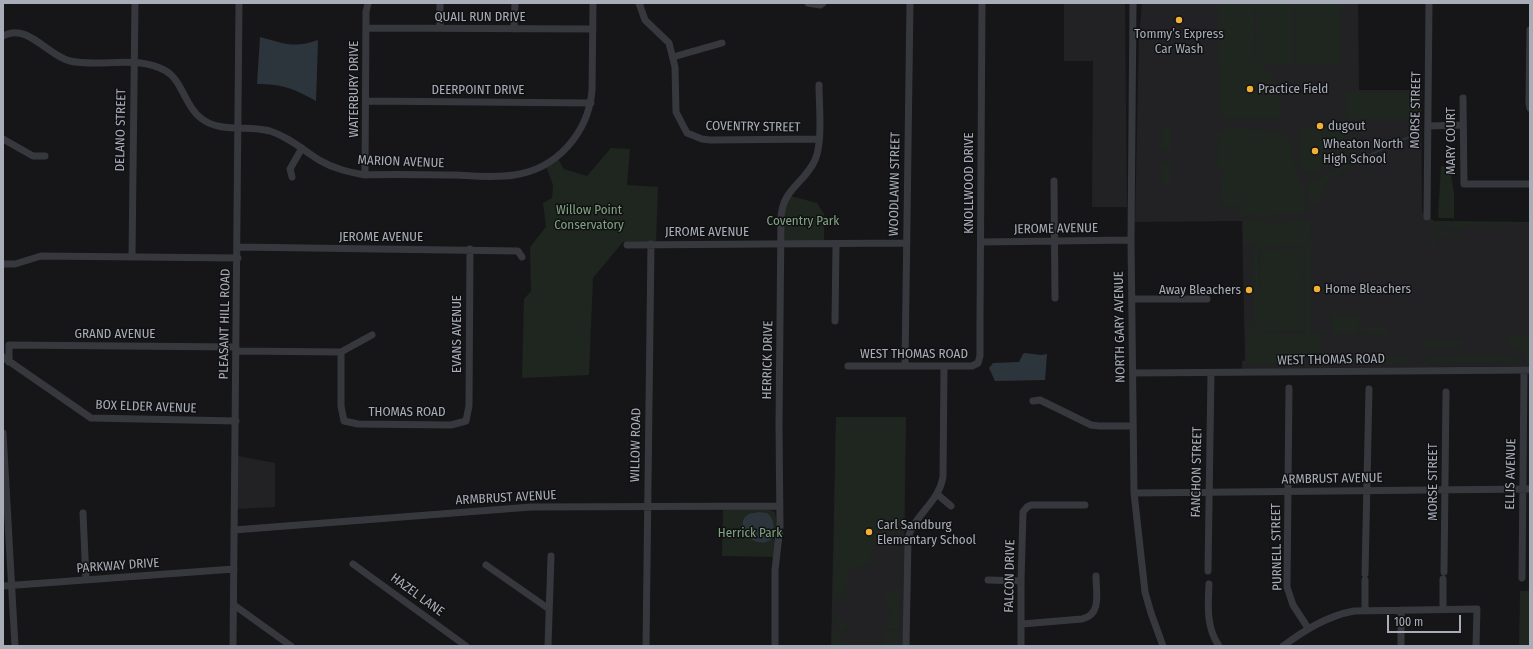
<!DOCTYPE html>
<html>
<head>
<meta charset="utf-8">
<style>
  body { margin:0 }
  #map { position:relative; width:1533px; height:649px; overflow:hidden; background:#161618; font-family:"Fira Sans Condensed",sans-serif }
  canvas { display:block }
  .frame { position:absolute; inset:0; border:4px solid #a8adb8; pointer-events:none }
  .scale { position:absolute; left:1387px; top:615px; width:74px; height:18px; box-sizing:border-box; border:2px solid #a8adb8; border-top:0; padding-left:5px; font-size:12px; line-height:14px; white-space:nowrap; color:#a8adb8; -webkit-text-stroke:3px #111113; paint-order:stroke }
</style>
</head>
<body>
<div id="map">
<canvas width="1533" height="649"></canvas>
<div class="frame"></div>
<div class="scale">100 m</div>
</div>
<script>
const ctx = document.querySelector('canvas').getContext('2d');
ctx.lineJoin = 'round';
function fill(path, color) { ctx.fillStyle = color; ctx.fill(path, 'evenodd'); }
function trace(path, color, width, dash) { ctx.strokeStyle = color; ctx.lineWidth = width; ctx.lineCap = dash ? 'butt' : 'round'; ctx.setLineDash(dash || []); ctx.stroke(path); }
function write(font, color, halo, rows, align = 'center') {
  ctx.font = font + ' "Fira Sans Condensed",sans-serif'; ctx.lineWidth = 3; ctx.setLineDash([]); ctx.textBaseline = 'middle'; ctx.strokeStyle = halo; ctx.fillStyle = color; for (const [text, x, y, turn = 0] of rows) {
    ctx.save(); ctx.translate(x, y); ctx.rotate((+turn || 0) * Math.PI / 180); ctx.textAlign = isNaN(turn) ? turn : align; if (halo) ctx.strokeText(text, 0, 0); ctx.fillText(text, 0, 0); ctx.restore();
  }
}
const built = new Path2D(`
  M 1064,3 L 1125,3 L 1127,207 L 1092,207 L 1093,61 L 1064,61 Z
  M 1142,3 L 1358,3 L 1359,90 L 1421,90 L 1422,212 L 1434,221 L 1530,222 L 1530,366 L 1242,369 L 1242,364 L 1245,360 L 1242,221 L 1135,222 L 1139,37 Z
  M 836,417 L 906,417 L 903,646 L 831,646 Z
  M 238,456 L 275,463 L 275,507 L 236,509 Z`);
const green = new Path2D(`
  M 1218,3 L 1254,3 L 1255,61 L 1257,63 L 1257,3 L 1294,3 L 1294,64 L 1260,64 C 1280,78 1280,96 1282,118 L 1224,118 L 1221,115 L 1221,65 L 1218,65 Z
  M 1297,3 L 1341,3 L 1341,64 L 1297,65 Z
  M 1413,90 L 1422,90 L 1420,120 L 1414,119 L 1413,117 L 1413,119 L 1346,119 L 1346,92 L 1413,92 Z
  M 1226,127 L 1280,131 L 1288,136 L 1299,182 C 1303,184 1305,192 1305,198 L 1301,199 L 1301,201 L 1306,204 L 1305,211 L 1304,214 L 1238,216 L 1238,211 L 1241,210 L 1241,206 L 1225,207 L 1220,202 L 1223,168 L 1216,167 L 1219,131 L 1226,132 Z
  M 1301,127 L 1345,128 C 1345,151 1328,176 1302,174 L 1299,154 L 1298,130 Z
  M 1162,128 L 1171,128 L 1171,152 L 1167,150 L 1162,152 Z
  M 1348,144 L 1349,169 L 1419,169 L 1354,170 L 1346,171 L 1346,175 L 1341,160 Z
  M 611,148 L 630,149 L 627,185 L 658,187 L 656,241 L 623,242 L 593,278 L 589,375 L 522,378 L 524,299 L 531,291 L 530,247 L 546,227 L 543,203 L 552,198 L 553,185 L 546,166 L 558,159 L 564,169 L 587,176 Z
  M 1162,160 L 1167,162 L 1171,160 L 1171,184 L 1162,184 Z
  M 1337,165 L 1341,167 L 1344,176 L 1342,173 L 1340,173 C 1327,179 1319,190 1318,205 L 1315,205 L 1315,202 L 1310,202 L 1306,184 L 1327,174 Z
  M 1441,166 L 1449,167 L 1450,170 L 1454,193 L 1454,218 L 1440,218 L 1438,217 Z
  M 787,195 L 817,203 L 824,214 L 824,243 L 781,243 L 782,217 Z
  M 1430,218 L 1434,221 L 1530,222 L 1530,225 L 1465,226 L 1465,230 L 1433,224 L 1429,221 Z
  M 1243,220 L 1267,220 L 1268,224 L 1272,225 L 1284,223 L 1286,220 L 1311,220 L 1312,356 L 1312,357 L 1312,332 L 1320,332 L 1320,359 L 1287,360 L 1320,360 L 1319,363 L 1242,364 L 1242,361 L 1250,360 L 1250,355 L 1247,354 L 1247,323 L 1252,321 L 1252,334 L 1254,334 L 1253,250 L 1254,244 L 1244,244 ZM 1303,246 L 1305,250 L 1305,333 L 1260,333 L 1258,252 L 1259,247 Z
  M 1433,230 L 1460,235 L 1461,238 L 1444,235 L 1437,235 L 1436,245 L 1431,245 L 1431,237 L 1433,237 L 1433,234 L 1431,234 L 1431,232 Z
  M 1300,248 L 1303,249 L 1304,330 L 1263,332 L 1263,330 L 1260,330 L 1259,250 Z
  M 1332,312 L 1334,312 L 1335,315 L 1358,315 L 1359,332 L 1356,334 L 1332,334 Z
  M 1362,326 L 1364,328 L 1388,328 L 1388,332 L 1387,334 L 1367,334 L 1366,333 L 1362,332 Z
  M 1530,335 L 1530,361 L 1527,361 C 1524,351 1517,348 1507,346 L 1507,336 Z
  M 1424,340 L 1461,340 L 1461,345 L 1459,347 L 1426,348 L 1423,345 Z
  M 1403,352 L 1406,355 L 1406,363 L 1330,363 L 1331,353 L 1332,357 L 1402,356 Z
  M 1510,355 L 1517,358 L 1518,363 L 1516,365 L 1512,362 L 1428,363 L 1427,367 L 1424,364 L 1427,358 L 1433,356 Z
  M 836,417 L 906,417 L 903,529 L 899,544 L 898,546 L 872,545 L 871,563 L 852,570 L 853,568 L 848,565 L 847,569 L 851,570 L 849,571 L 849,580 L 845,580 L 845,587 L 842,588 L 849,597 L 836,601 L 833,607 Z
  M 723,509 L 768,509 L 775,512 L 777,524 L 775,557 L 722,556 Z
  M 893,588 L 898,588 L 900,591 L 899,629 L 885,628 L 892,612 L 884,593 L 892,593 Z
  M 1520,591 L 1530,591 L 1530,646 L 1519,646 Z
  M 832,613 L 834,613 L 837,618 L 839,617 L 841,623 L 848,625 L 848,627 L 840,632 Z
  M 885,630 L 899,631 L 899,646 L 884,646 Z
  M 832,633 L 841,633 L 842,646 L 832,646 Z`);
const water = new Path2D(`
  M 260,37 C 283,43 294,49 318,40 L 316,101 C 294,89 283,84 257,84 Z
  M 1025,353 L 1041,355 L 1047,354 L 1045,380 L 995,381 L 989,368 L 993,363 L 1019,362 L 1023,354 Z
  M 759,512 L 767,513 C 775,519 775,530 772,539 C 752,553 732,522 749,514 C 751,513 756,513 759,512 Z`);
const stream = new Path2D(`
  M 1352,163 L 1411,136`);
const minor = new Path2D(`
  M 639,3 L 645,20 L 669,43 L 675,67 L 676,112 L 687,133 L 702,139 L 710,140 L 819,139
  M 808,3 L 820,5 L 823,3
  M 1133,3 L 1131,240 L 1134,493 L 1145,592 L 1151,613 L 1163,646
  M 366,28 L 593,29
  M 440,28 L 440,3
  M 514,29 L 515,3
  M 1530,30 L 1529,103 L 1530,108
  M 3,36 C 27,22 48,56 70,61 C 101,68 137,54 166,71 C 182,80 185,107 202,119 C 221,133 248,125 270,131 C 289,137 303,150 319,160 C 334,169 349,172 365,175 C 395,174 426,175 456,175 C 475,176 495,178 514,175 C 557,169 588,133 592,91 L 593,4
  M 673,57 L 722,43
  M 1463,98 L 1464,184 L 1530,184
  M 366,101 L 591,103
  M 1428,126 L 1463,125
  M 3,139 L 33,156 L 45,156
  M 365,175 L 366,12 L 368,3
  M 292,177 L 290,169 L 302,148
  M 1054,181 L 1055,298
  M 1427,217 L 1429,3
  M 981,242 L 1131,240
  M 627,245 L 907,243
  M 238,247 L 518,251 L 522,257
  M 132,257 L 135,3
  M 3,264 L 15,264 L 41,256 L 238,258
  M 1132,299 L 1207,299
  M 835,321 L 836,244
  M 236,351 L 341,352 L 372,335
  M 341,352 L 341,406 L 344,421 L 358,424 L 451,425 L 466,421 L 469,406 L 470,249
  M 3,357 L 91,418 L 236,421
  M 9,362 L 9,345 L 236,347
  M 848,366 L 972,366 L 978,363 L 980,356 L 980,323 L 982,3
  M 905,366 L 910,3
  M 1133,373 L 1530,370
  M 1289,388 L 1287,587 L 1293,605 L 1308,628
  M 1033,401 L 1040,400 L 1091,425 L 1099,426 L 1132,426
  M 3,433 L 15,646
  M 1134,493 L 1530,489
  M 937,494 L 951,506
  M 83,513 L 86,580
  M 234,530 L 531,507 L 780,506
  M 353,564 L 466,646
  M 486,565 L 549,609
  M 1208,571 L 1211,373
  M 1444,572 L 1446,392
  M 1365,574 L 1369,389
  M 1522,578 L 1524,370
  M 988,580 L 1021,581
  M 1365,580 L 1365,611
  M 1209,584 C 1208,604 1206,628 1219,646
  M 3,586 L 234,569
  M 234,605 L 291,646
  M 1401,610 L 1401,646
  M 1443,610 L 1443,579
  M 1022,624 L 1082,619 C 1102,615 1096,592 1096,576
  M 233,646 L 239,3
  M 548,646 L 551,556
  M 646,646 L 651,244
  M 775,646 L 775,570 L 780,527 L 779,425 L 781,217 C 783,188 805,183 815,160 C 823,142 819,105 819,85
  M 906,646 L 908,538 C 915,514 939,502 943,477 L 944,367
  M 1021,646 L 1021,581 L 1023,512 L 1027,507 L 1031,505 L 1085,505
  M 1283,646 C 1305,630 1327,616 1354,611 L 1477,609 L 1476,646`);
const markers = [
  [1179,20,4,"#f2b134"],
  [1250,89,4,"#f2b134"],
  [1320,126,4,"#f2b134"],
  [1315,151,4,"#f2b134"],
  [1317,289,4,"#f2b134"],
  [1249,290,4,"#f2b134"],
  [869,532,4,"#f2b134"]
];
const streetNames = [
  ["QUAIL RUN DRIVE",480,17],
  ["WATERBURY DRIVE",354,89,-90],
  ["DEERPOINT DRIVE",478,90],
  ["MORSE STREET",1416,110,-89],
  ["COVENTRY STREET",753,127,1],
  ["DELANO STREET",121,130,-89],
  ["MARY COURT",1451,141,-90],
  ["MARION AVENUE",401,162,2],
  ["KNOLLWOOD DRIVE",969,183,-90],
  ["WOODLAWN STREET",895,184,-89],
  ["JEROME AVENUE",1056,229,-1],
  ["JEROME AVENUE",707,232],
  ["JEROME AVENUE",381,237],
  ["PLEASANT HILL ROAD",225,324,-89],
  ["NORTH GARY AVENUE",1120,327,-91],
  ["GRAND AVENUE",115,334],
  ["EVANS AVENUE",457,334,-90],
  ["WEST THOMAS ROAD",914,354],
  ["HERRICK DRIVE",768,360,-89],
  ["WEST THOMAS ROAD",1331,360,-1],
  ["BOX ELDER AVENUE",146,407,2],
  ["THOMAS ROAD",407,412],
  ["WILLOW ROAD",636,445,-89],
  ["FANCHON STREET",1197,472,-89],
  ["ELLIS AVENUE",1511,474,-89],
  ["ARMBRUST AVENUE",1332,479,-1],
  ["MORSE STREET",1433,482,-90],
  ["ARMBRUST AVENUE",506,498,-3],
  ["PURNELL STREET",1277,547,-91],
  ["PARKWAY DRIVE",118,566,-4],
  ["FALCON DRIVE",1010,576,-89],
  ["HAZEL LANE",417,595,36]
];
const poiNames = [
  ["Tommy’s Express",1179,34,"center"],
  ["Car Wash",1179,49,"center"],
  ["Practice Field",1258,89],
  ["dugout",1328,126],
  ["Wheaton North",1323,144],
  ["High School",1323,159],
  ["Home Bleachers",1325,289],
  ["Away Bleachers",1241,290,"right"],
  ["Carl Sandburg",877,525],
  ["Elementary School",877,540]
];
const parkNames = [
  ["Willow Point",589,210],
  ["Conservatory",589,225],
  ["Coventry Park",803,221],
  ["Herrick Park",750,533]
];
fill(built, '#222225');
fill(green, '#1e261f');
fill(water, '#2c353c');
trace(stream, '#2c353c', 1.5);
trace(minor, '#37383d', 7);
for (const [x, y, r, color] of markers) { const dot = new Path2D(); dot.arc(x, y, r, 0, 2 * Math.PI); ctx.fillStyle = color; ctx.fill(dot); trace(dot, '#111113', 1.5); }
write('13px', '#a8adb8', '#111113', streetNames);
write('13px', '#a8adb8', '#111113', poiNames, 'left');
write('13px', '#7fa381', '#111113', parkNames);
</script>
</body>
</html>
